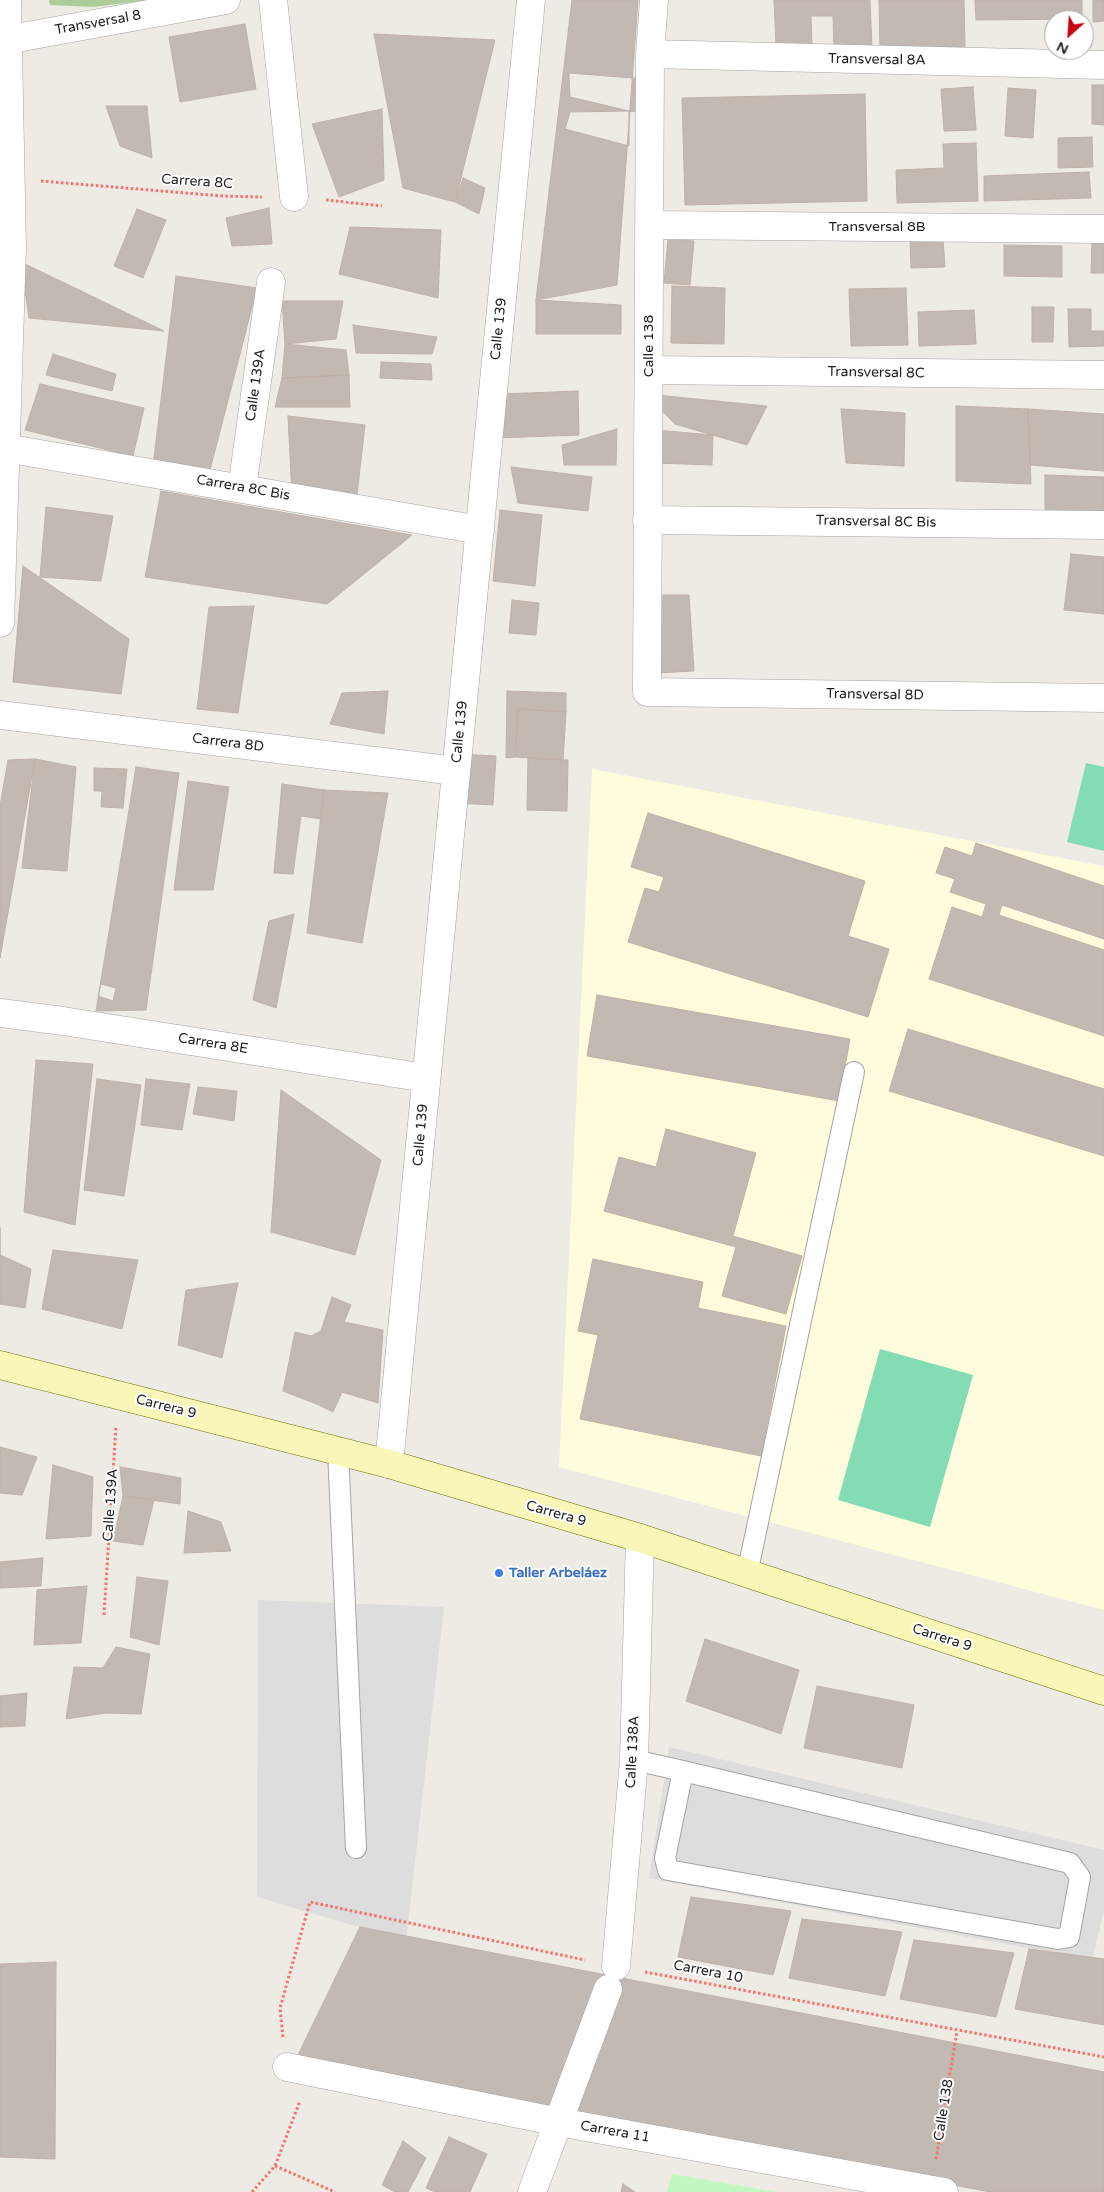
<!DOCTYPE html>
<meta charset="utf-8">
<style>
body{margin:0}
#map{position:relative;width:1104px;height:2192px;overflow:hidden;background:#eeeae4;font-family:"Varela Round",sans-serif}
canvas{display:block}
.north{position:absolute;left:1044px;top:10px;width:50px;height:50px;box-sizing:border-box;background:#fff;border:1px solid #a5a5a5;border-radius:50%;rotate:206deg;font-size:14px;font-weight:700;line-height:20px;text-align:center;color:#1d1d1d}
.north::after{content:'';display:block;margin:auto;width:18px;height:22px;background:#c70410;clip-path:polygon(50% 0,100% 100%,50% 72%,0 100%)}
</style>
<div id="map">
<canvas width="1104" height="2192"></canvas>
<div class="north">N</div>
</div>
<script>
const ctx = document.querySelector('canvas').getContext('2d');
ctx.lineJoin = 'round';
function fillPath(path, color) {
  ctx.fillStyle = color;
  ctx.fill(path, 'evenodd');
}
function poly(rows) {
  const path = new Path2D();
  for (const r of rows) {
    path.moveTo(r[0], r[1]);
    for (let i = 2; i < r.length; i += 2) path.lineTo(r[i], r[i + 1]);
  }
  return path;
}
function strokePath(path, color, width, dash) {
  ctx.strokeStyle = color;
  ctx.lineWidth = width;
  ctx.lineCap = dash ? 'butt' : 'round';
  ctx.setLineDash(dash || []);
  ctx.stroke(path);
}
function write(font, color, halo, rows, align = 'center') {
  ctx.font = font + ' "Varela Round",sans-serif';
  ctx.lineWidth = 4;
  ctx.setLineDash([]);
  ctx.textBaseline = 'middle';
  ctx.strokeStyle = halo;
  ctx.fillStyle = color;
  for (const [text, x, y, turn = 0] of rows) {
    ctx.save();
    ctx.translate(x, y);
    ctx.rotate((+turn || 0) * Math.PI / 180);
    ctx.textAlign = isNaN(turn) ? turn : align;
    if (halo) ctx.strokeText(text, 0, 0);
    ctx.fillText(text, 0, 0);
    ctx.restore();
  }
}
fillPath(poly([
 [592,769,1104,866,1104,1610,559,1467]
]), '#fefcdd');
fillPath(poly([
 [49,0,149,0,94,7,50,5]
]), '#accd99');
fillPath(poly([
 [672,2174,776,2192,667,2192]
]), '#c1f8c2');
fillPath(poly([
 [1086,763,1104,767,1104,851,1067,842],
 [880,1349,973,1375,930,1527,838,1500]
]), '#83dcb4');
fillPath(poly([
 [258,1600,444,1607,406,1941,257,1897],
 [669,1747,1104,1850,1104,1911,1092,1960,649,1878]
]), '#ddd');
const building = poly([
 [572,0,638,0,617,285,536,300,572,0],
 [774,0,870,0,872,50,834,52,833,16,811,16,812,46,776,47,774,0],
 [879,0,964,0,965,49,880,50,879,0],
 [975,0,1082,0,1082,19,976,20,975,0],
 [1093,0,1104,0,1104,21,1093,22,1093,0],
 [245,24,256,89,180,102,169,37,245,24],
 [374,34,495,40,455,202,403,188,374,34],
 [569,73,646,79,644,113,629,111,570,97,569,73],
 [1092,85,1104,85,1104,125,1092,124,1092,85],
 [973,87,976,130,944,131,941,89,973,87],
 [1008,88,1036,90,1033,138,1005,136,1008,88],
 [865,94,867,201,685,205,682,98,865,94],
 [106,106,147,106,152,158,120,146,106,106],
 [382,109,384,180,339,197,312,124,382,109],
 [629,111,629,146,565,129,570,112,629,111],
 [1092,137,1093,167,1058,168,1058,138,1092,137],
 [976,143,978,201,897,203,896,170,944,168,943,144,976,143],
 [1089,172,1091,198,984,201,984,176,1089,172],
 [463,178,485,188,479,214,455,202,463,178],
 [269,208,272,244,232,246,226,218,269,208],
 [137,209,166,220,143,278,114,266,137,209],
 [350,227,441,230,438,298,339,274,350,227],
 [668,239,694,241,690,285,664,283,668,239],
 [943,239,945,267,911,268,910,241,943,239],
 [1092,242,1104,242,1104,273,1091,273,1092,242],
 [1004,245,1062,246,1062,277,1004,276,1004,245],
 [21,262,164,331,29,318,21,262],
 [176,276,257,288,210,470,153,466,176,276],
 [672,286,725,288,724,344,671,343,672,286],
 [906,288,908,345,851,346,849,289,906,288],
 [536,300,621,305,621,334,536,334,536,300],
 [282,301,343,301,336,339,285,344,282,301],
 [1032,307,1054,307,1053,342,1032,342,1032,307],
 [1068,309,1091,309,1091,331,1104,331,1104,346,1069,347,1068,309],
 [974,310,976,344,919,346,918,312,974,310],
 [353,325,437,337,432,354,356,353,353,325],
 [285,344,346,350,349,375,282,378,285,344],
 [53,354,116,374,112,391,46,375,53,354],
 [381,362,431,364,432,380,380,378,381,362],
 [349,375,350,407,275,407,282,378,349,375],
 [40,384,144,408,133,456,25,430,40,384],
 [578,391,579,435,496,438,502,394,578,391],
 [646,394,767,406,747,445,675,424,646,394],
 [956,406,1028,409,1031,484,956,481,956,406],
 [841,409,905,413,904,466,846,463,841,409],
 [1028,409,1104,414,1104,471,1030,465,1028,409],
 [288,416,365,425,356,503,292,495,288,416],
 [617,429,616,465,564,465,562,445,617,429],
 [655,430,713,435,712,465,655,463,655,430],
 [511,467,592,477,588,511,518,503,511,467],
 [1045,475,1104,477,1104,516,1045,516,1045,475],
 [161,491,412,535,327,604,145,577,161,491],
 [46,507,113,516,101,581,40,577,46,507],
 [500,510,542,515,535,586,493,581,500,510],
 [1071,554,1104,557,1104,614,1064,610,1071,554],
 [23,566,129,639,121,694,13,682,23,566],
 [654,595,689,595,694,671,656,673,654,595],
 [512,600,539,603,536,635,509,633,512,600],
 [254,606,238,713,197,709,209,607,254,606],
 [388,691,384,734,330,724,342,693,388,691],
 [507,691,566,693,566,712,518,709,515,757,506,758,507,691],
 [518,709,566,712,563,760,515,757,518,709],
 [459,754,496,756,493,805,456,803,459,754],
 [528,758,568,760,567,811,527,810,528,758],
 [35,759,76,767,67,871,22,868,35,759],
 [35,759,0,958,0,806,8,760,35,759],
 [136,767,179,773,146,1010,96,1011,136,767],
 [94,768,127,769,123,808,101,807,102,791,94,791,94,768],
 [188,781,229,787,213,890,174,890,188,781],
 [282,784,324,790,321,819,301,816,293,874,274,873,282,784],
 [324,790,388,793,362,943,307,933,324,790],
 [648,813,865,881,848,936,889,949,868,1017,628,942,645,888,659,892,664,877,631,867,648,813],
 [976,843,1104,886,1104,939,1002,905,999,915,1104,950,1104,1036,929,979,952,907,982,917,986,904,950,892,955,879,936,873,945,847,972,856,976,843],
 [294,914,276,1008,253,1000,269,921,294,914],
 [101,984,116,988,113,1001,98,996,101,984],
 [597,995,850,1039,839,1101,587,1056,597,995],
 [908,1029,1104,1089,1104,1156,889,1091,908,1029],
 [36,1060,93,1064,75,1225,24,1212,36,1060],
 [97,1079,141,1085,124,1196,84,1190,97,1079],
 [146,1079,190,1084,182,1130,141,1125,146,1079],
 [198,1087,237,1091,234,1121,193,1114,198,1087],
 [281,1090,381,1160,355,1255,271,1232,281,1090],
 [666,1129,756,1153,733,1236,802,1256,786,1314,722,1296,736,1247,604,1211,619,1157,656,1167,666,1129],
 [0,1228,0,1255,31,1269,25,1308,0,1304,0,1228],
 [53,1250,138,1260,122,1329,42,1309,53,1250],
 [593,1259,703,1282,698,1308,786,1326,761,1456,580,1419,598,1335,578,1331,593,1259],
 [238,1283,222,1358,178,1345,186,1290,238,1283],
 [332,1297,351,1305,344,1322,383,1330,378,1403,342,1392,333,1412,319,1405,283,1391,295,1332,311,1336,321,1331,332,1297],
 [0,1447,37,1457,22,1495,0,1493,0,1447],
 [53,1465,93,1477,91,1536,46,1539,53,1465],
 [120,1467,181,1478,180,1504,123,1496,120,1467],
 [123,1496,154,1500,143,1545,113,1541,123,1496],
 [188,1511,221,1522,231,1551,184,1553,188,1511],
 [43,1558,41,1586,0,1588,0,1562,43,1558],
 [137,1577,168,1581,159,1645,130,1637,137,1577],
 [87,1586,81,1643,34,1645,37,1590,87,1586],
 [705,1639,799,1670,781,1734,686,1701,705,1639],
 [116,1647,150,1654,141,1714,106,1713,66,1719,74,1667,103,1668,116,1647],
 [817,1686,914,1705,902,1768,804,1748,817,1686],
 [27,1693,25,1726,0,1727,0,1696,27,1693],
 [691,1897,791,1911,773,1975,678,1957,691,1897],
 [802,1919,902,1932,885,1996,789,1978,802,1919],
 [360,1927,1104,2072,1104,2192,990,2192,296,2059,360,1927],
 [914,1940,1014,1953,996,2017,900,1999,914,1940],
 [1029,1949,1104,1959,1104,2025,1015,2009,1029,1949],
 [56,1962,55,2159,0,2157,0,1964,56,1962],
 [449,2137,487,2154,470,2192,435,2192,426,2188,449,2137],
 [403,2141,426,2158,408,2192,395,2192,382,2185,403,2141],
 [623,2184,635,2192,621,2192,623,2184]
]);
fillPath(building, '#c3b9b3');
strokePath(building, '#c0b0a6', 1);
const lane = poly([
 [338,1451,356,1848],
 [747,1574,854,1072],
 [634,1760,683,1771,1070,1863,1080,1877,1069,1937,1058,1939,668,1870,665,1858,683,1771]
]);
const street = poly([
 [273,0,294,197],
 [654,0,650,54,647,692,1104,698],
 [0,41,226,0],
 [650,54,1104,65],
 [649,225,1104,229],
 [649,370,1104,375],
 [5,448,480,530],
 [242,488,271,282],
 [647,520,1104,525],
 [0,623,12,247,7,0],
 [0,715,456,771],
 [0,1013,63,1021,426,1078],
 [389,1464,531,0],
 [616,1966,634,1760,640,1538],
 [287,2067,559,2122,944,2192],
 [532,2192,608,1989]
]);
const secondary = poly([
 [0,1365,389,1464,640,1538,1104,1691]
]);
strokePath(lane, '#a4a4a4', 22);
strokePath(street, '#a4a4a4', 29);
strokePath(secondary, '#6d7207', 29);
strokePath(poly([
 [41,181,222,196,262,197],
 [326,200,382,206],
 [104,1615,116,1426],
 [645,1972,1104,2057],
 [283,2037,280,2008,310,1902,585,1960],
 [936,2159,957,2031],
 [275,2166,335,2192],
 [252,2192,275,2166,300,2101]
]), '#f7726c', 3, [2.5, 2.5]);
strokePath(lane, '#fff', 20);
strokePath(street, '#fff', 28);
strokePath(secondary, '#f8f7b8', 28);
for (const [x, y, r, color] of [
 [499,1573,5,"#3f7fe0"]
]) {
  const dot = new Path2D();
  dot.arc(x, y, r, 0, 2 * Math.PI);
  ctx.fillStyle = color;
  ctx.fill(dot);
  strokePath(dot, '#fff', 2);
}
write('14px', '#1d1d1d', '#fff', [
 ["Transversal 8",98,23,-10],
 ["Transversal 8A",877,60,1],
 ["Carrera 8C",197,182,4],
 ["Transversal 8B",877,227],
 ["Calle 139",499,329,-84],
 ["Calle 138",649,346,-90],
 ["Transversal 8C",876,373,1],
 ["Calle 139A",256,385,-82],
 ["Carrera 8C Bis",243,488,10],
 ["Transversal 8C Bis",876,522,1],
 ["Transversal 8D",875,695,1],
 ["Calle 139",460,732,-84],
 ["Carrera 8D",228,743,7],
 ["Carrera 8E",213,1044,9],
 ["Calle 139",421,1135,-85],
 ["Carrera 9",166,1407,14],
 ["Calle 139A",111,1505,-86],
 ["Carrera 9",556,1514,16],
 ["Carrera 9",942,1638,18],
 ["Calle 138A",633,1752,-87],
 ["Carrera 10",708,1972,11],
 ["Calle 138",944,2110,-81],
 ["Carrera 11",615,2132,10]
]);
write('bold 14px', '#366cbe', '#fff', [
 ["Taller Arbeláez",509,1573]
], 'left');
</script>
